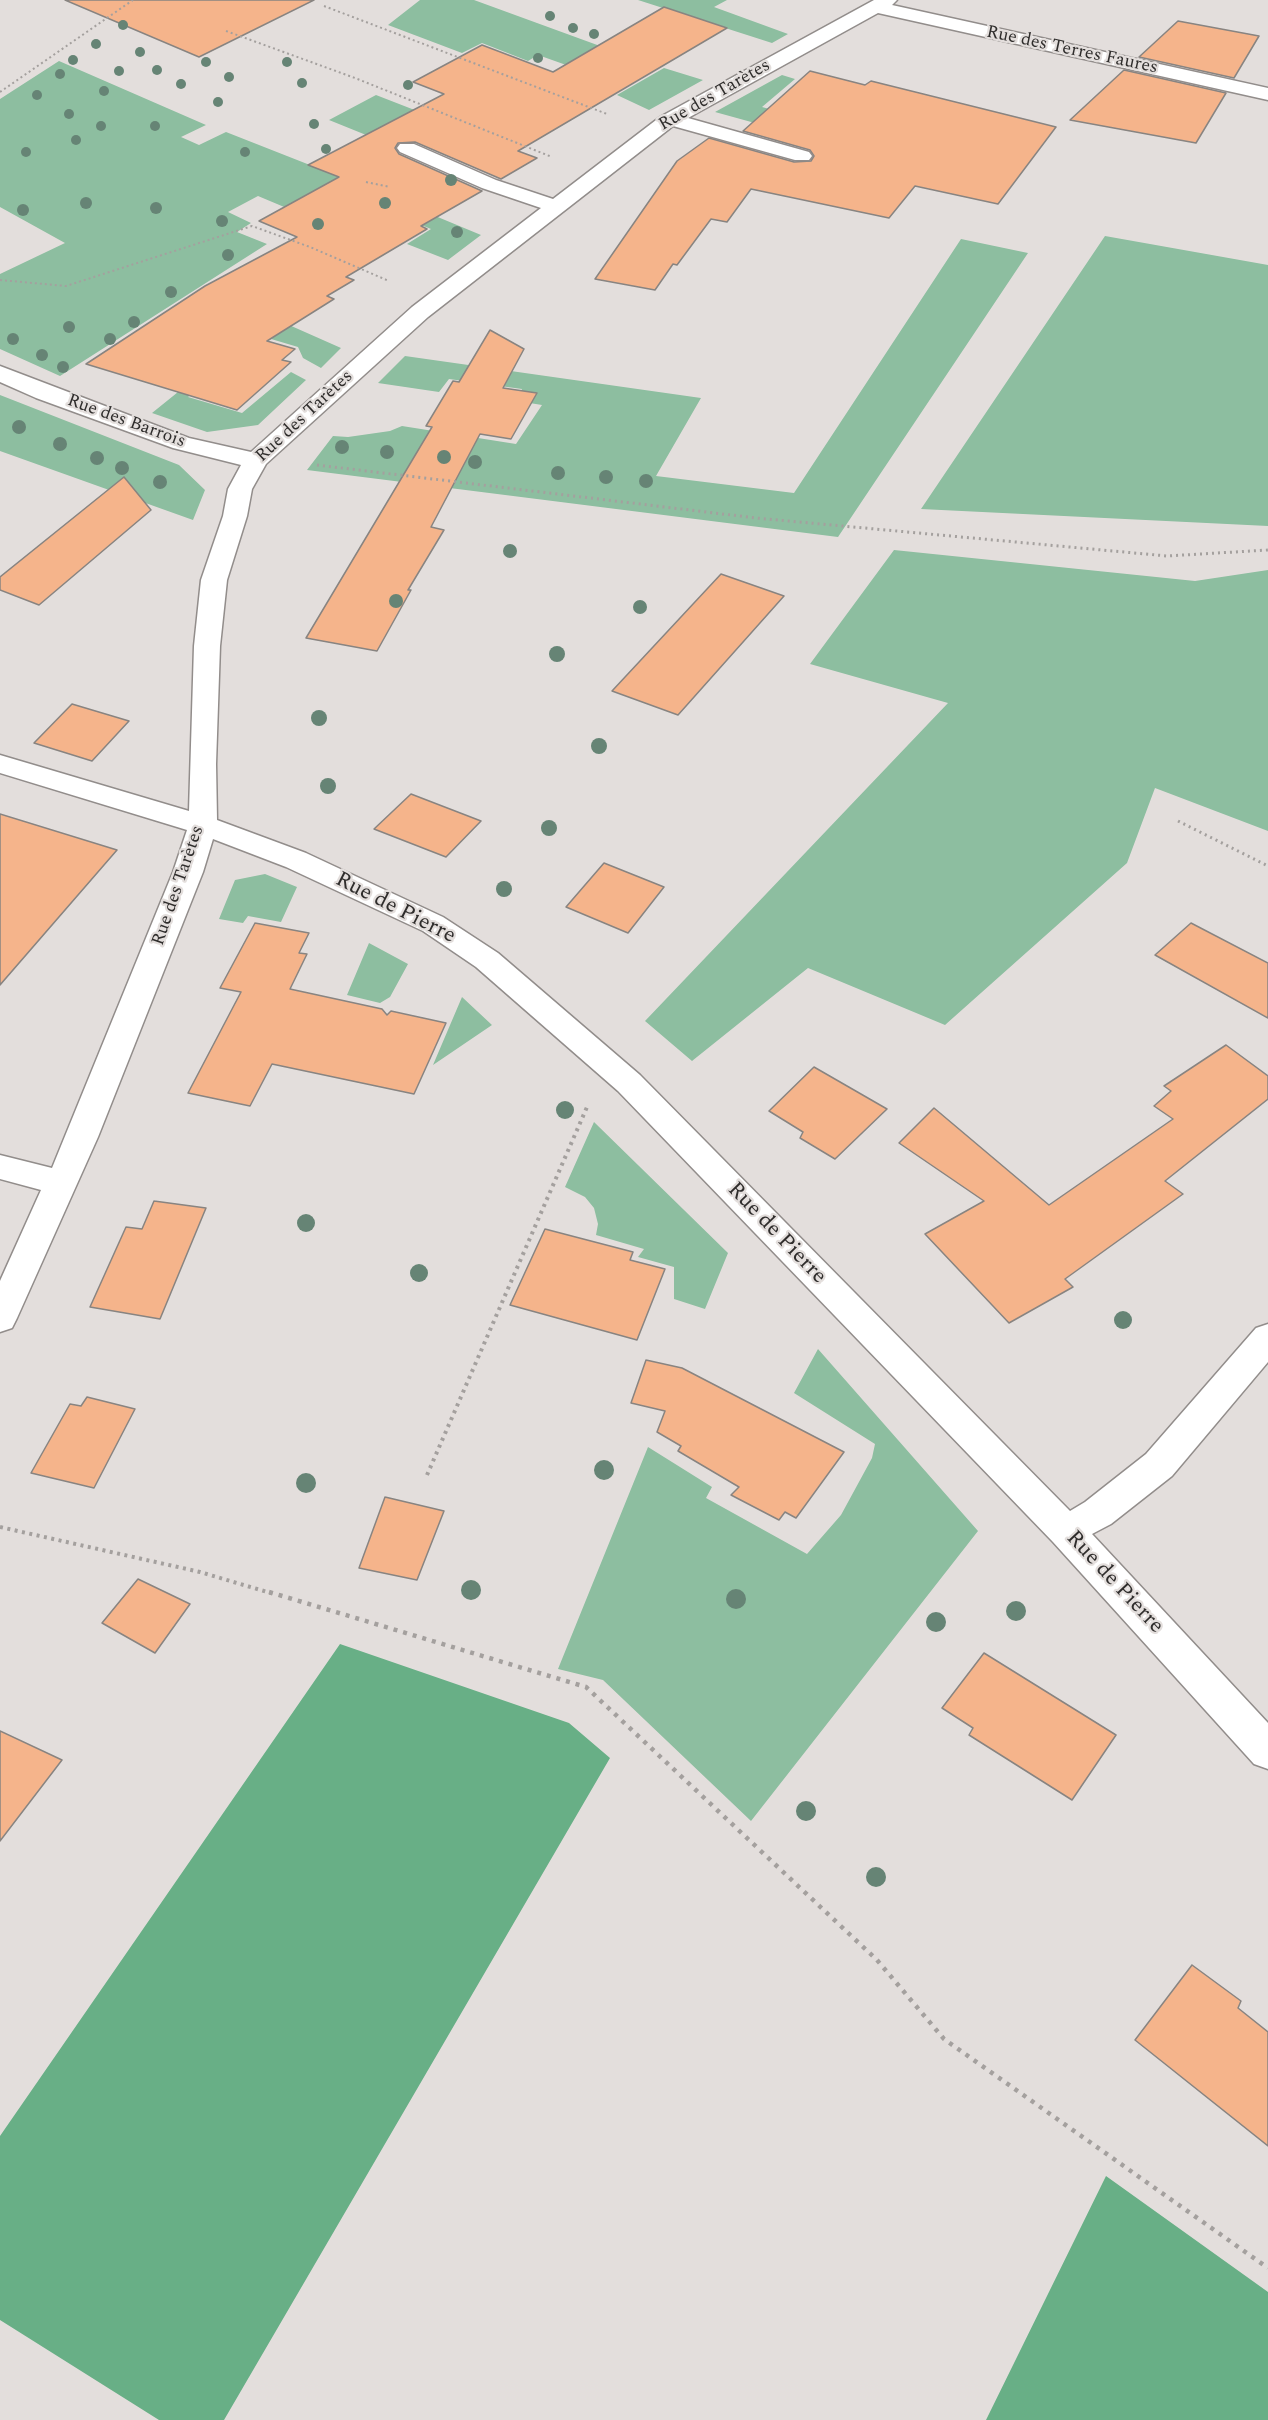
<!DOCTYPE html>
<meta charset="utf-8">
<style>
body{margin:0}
canvas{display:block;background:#e3dedc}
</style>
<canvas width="1268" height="2420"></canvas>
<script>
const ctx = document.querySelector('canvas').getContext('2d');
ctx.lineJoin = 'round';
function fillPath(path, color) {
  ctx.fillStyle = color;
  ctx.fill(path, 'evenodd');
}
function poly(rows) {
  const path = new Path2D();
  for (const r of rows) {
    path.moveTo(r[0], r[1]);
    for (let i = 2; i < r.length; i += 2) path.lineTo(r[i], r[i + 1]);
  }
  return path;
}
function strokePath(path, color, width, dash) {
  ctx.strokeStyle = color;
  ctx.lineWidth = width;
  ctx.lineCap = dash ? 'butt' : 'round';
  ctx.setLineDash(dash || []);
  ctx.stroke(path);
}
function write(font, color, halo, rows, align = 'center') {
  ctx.font = font + ' Spectral,serif';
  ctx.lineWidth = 4.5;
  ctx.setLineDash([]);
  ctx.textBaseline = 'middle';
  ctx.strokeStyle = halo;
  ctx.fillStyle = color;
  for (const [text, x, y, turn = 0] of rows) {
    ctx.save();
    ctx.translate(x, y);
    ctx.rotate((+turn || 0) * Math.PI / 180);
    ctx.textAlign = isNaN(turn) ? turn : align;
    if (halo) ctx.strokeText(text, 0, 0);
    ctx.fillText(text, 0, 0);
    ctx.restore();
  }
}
fillPath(poly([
 [420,0,474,0,600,46,569,66,538,55,528,61,482,43,462,53,388,25],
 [638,0,727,0,714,7,788,34,772,43],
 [59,61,206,125,181,137,199,145,226,132,348,180,308,217,258,196,228,212,251,223,237,232,267,244,60,376,0,349,0,274,65,243,0,207,0,99],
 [664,68,703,80,649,110,617,95],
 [782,75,795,79,762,107,810,120,831,144,715,112],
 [376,95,448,123,381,141,329,120],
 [392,198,481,235,448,260,407,244,431,229,377,207],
 [1105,236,1268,265,1268,526,921,509],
 [961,239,1028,253,838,537,307,470,333,436,348,437,390,431,402,426,516,444,542,405,517,401,522,389,449,379,439,392,378,383,405,356,701,398,656,476,794,493],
 [271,317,341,348,321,368,303,358,298,347,261,336,188,397,242,413,291,372,306,380,258,425,207,432,152,413],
 [0,395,179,465,205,490,193,520,0,451],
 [894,550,1195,581,1268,570,1268,831,1155,788,1127,863,945,1025,808,968,692,1061,645,1021,948,703,810,664],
 [265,874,297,887,281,922,248,916,243,923,219,919,235,880],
 [369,943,408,964,390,997,380,1003,347,995],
 [462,997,492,1025,433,1065],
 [594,1122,728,1253,705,1309,674,1299,674,1267,638,1257,644,1249,596,1235,598,1224,594,1208,585,1197,565,1187],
 [818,1349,978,1531,751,1821,603,1680,558,1669,648,1447,712,1487,706,1498,807,1554,841,1515,872,1458,875,1444,794,1393]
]), '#8dbea0');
fillPath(poly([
 [340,1644,569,1723,610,1758,224,2420,159,2420,0,2320,0,2136],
 [1106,2176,1268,2292,1268,2420,986,2420]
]), '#68af86');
const building = poly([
 [65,0,314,0,199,57,65,0],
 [664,7,727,28,518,151,537,158,501,179,415,142,398,143,395,148,399,154,482,191,421,226,427,229,346,277,354,280,327,296,334,299,267,341,295,349,282,360,291,362,237,410,86,364,205,286,297,237,259,221,339,177,308,165,444,94,413,82,482,45,553,72,664,7],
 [1178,21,1259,36,1234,78,1139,57,1178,21],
 [1124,70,1226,93,1196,143,1070,120,1124,70],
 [810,71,865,85,871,81,1056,127,998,204,915,186,889,218,751,189,727,222,711,219,677,265,673,264,655,290,595,279,677,161,709,138,794,162,811,161,814,156,810,150,743,131,810,71],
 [490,330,524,349,503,388,537,393,511,439,480,434,431,527,444,530,408,590,411,590,377,651,306,638,432,427,426,426,453,381,459,382,490,330],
 [124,477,151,510,39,605,0,590,0,577,124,477],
 [721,574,784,596,678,715,612,691,721,574],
 [72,704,129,721,92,761,34,743,72,704],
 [411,794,481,821,446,857,374,829,411,794],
 [0,814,117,850,0,985,0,814],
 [604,863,664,887,628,933,566,907,604,863],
 [255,923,309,933,299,953,307,954,290,989,382,1009,387,1015,391,1011,446,1023,414,1094,272,1064,250,1106,188,1093,241,992,220,988,255,923],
 [1191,923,1268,963,1268,1018,1155,955,1191,923],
 [1226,1045,1268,1076,1268,1099,1165,1181,1183,1194,1065,1279,1073,1287,1009,1323,925,1234,984,1201,899,1143,934,1108,1049,1205,1173,1119,1154,1106,1171,1091,1164,1086,1226,1045],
 [814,1067,887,1109,835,1159,800,1138,803,1132,769,1111,814,1067],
 [154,1201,206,1208,160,1319,90,1307,126,1227,142,1229,154,1201],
 [545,1229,633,1252,630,1260,665,1269,637,1340,510,1305,545,1229],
 [646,1360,682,1368,844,1452,796,1518,785,1512,779,1520,731,1495,739,1487,678,1451,681,1446,657,1432,665,1411,631,1403,646,1360],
 [87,1397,135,1409,94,1488,31,1473,70,1404,81,1406,87,1397],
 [385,1497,444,1511,417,1580,359,1568,385,1497],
 [138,1579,190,1604,155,1653,102,1623,138,1579],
 [984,1653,1116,1735,1072,1800,969,1735,973,1728,942,1708,984,1653],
 [0,1731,62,1760,0,1841,0,1731],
 [1192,1965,1241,2001,1238,2008,1268,2032,1268,2146,1135,2040,1192,1965]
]);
fillPath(building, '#f5b48b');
strokePath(building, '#888481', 1.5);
const minor = poly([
 [874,0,897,0,892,5,1268,88,1268,100,878,13,688,118,809,152,812,156,809,160,795,160,673,126,428,317,266,464,252,489,247,516,227,580,220,646,216,764,217,820,306,853,443,917,498,953,640,1075,1070,1511,1085,1502,1146,1454,1256,1328,1268,1324,1268,1362,1172,1476,1111,1524,1092,1534,1268,1723,1268,1769,1254,1764,1053,1542,618,1091,476,967,423,931,286,867,213,839,203,872,98,1137,17,1318,12,1328,0,1332,0,1281,41,1190,0,1179,0,1155,52,1168,173,872,187,830,0,773,0,755,189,811,194,646,201,580,223,516,228,489,241,465,173,448,36,398,0,382,0,366,189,438,251,452,412,307,541,208,482,188,400,152,397,148,400,144,414,144,496,180,553,199,660,117,874,0]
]);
strokePath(minor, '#928d8b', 3);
strokePath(poly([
 [324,6,607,114],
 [226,31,355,78,552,157],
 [0,92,133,0],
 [366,182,390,187],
 [0,280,66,286,252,226,310,247,389,281]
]), '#a4a09e', 2, [2, 3]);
strokePath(poly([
 [317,465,756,518,1167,556,1268,550],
 [1178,821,1268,866]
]), '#a4a09e', 3, [2, 4]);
strokePath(poly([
 [427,1475,587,1107],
 [0,1527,200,1572,274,1594]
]), '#a4a09e', 4, [3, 4.5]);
strokePath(poly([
 [269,1592,586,1687,877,1960,944,2039,1268,2268]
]), '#a4a09e', 4.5, [4, 6]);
fillPath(minor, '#fff');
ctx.fillStyle = '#668475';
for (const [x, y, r] of [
 [550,16,5],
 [123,25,5],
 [573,28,5],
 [594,34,5],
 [96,44,5],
 [140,52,5],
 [538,58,5],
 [73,60,5],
 [206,62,5],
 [287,62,5],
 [157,70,5],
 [119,71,5],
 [60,74,5],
 [229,77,5],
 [302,83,5],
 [181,84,5],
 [408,85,5],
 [104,91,5],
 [37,95,5],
 [218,102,5],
 [69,114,5],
 [314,124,5],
 [101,126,5],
 [155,126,5],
 [76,140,5],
 [326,149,5],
 [26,152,5],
 [245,152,5],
 [451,180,6],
 [86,203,6],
 [385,203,6],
 [156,208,6],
 [23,210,6],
 [222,221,6],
 [318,224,6],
 [457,232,6],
 [228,255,6],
 [171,292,6],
 [134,322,6],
 [69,327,6],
 [13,339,6],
 [110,339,6],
 [42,355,6],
 [63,367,6],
 [19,427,7],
 [60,444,7],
 [342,447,7],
 [387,452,7],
 [444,457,7],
 [97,458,7],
 [475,462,7],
 [122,468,7],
 [558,473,7],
 [606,477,7],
 [646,481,7],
 [160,482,7],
 [510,551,7],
 [396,601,7],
 [640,607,7],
 [557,654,8],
 [319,718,8],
 [599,746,8],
 [328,786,8],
 [549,828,8],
 [504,889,8],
 [565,1110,9],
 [306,1223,9],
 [419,1273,9],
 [1123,1320,9],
 [604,1470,10],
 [306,1483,10],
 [471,1590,10],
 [736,1599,10],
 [1016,1611,10],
 [936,1622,10],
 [806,1811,10],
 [876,1877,10]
]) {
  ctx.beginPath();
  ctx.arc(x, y, r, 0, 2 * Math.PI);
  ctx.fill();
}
write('18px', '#2f2d2c', '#e3dedc', [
 ["Rue des Terres Faures",1072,51,12],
 ["Rue des Tarètes",715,96,-30],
 ["Rue des Tarètes",305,417,-43],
 ["Rue des Barrois",126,422,20],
 ["Rue des Tarètes",179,886,-71]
]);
write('22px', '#2f2d2c', '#e3dedc', [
 ["Rue de Pierre",395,909,27],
 ["Rue de Pierre",776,1234,46],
 ["Rue de Pierre",1114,1583,47]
]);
</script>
